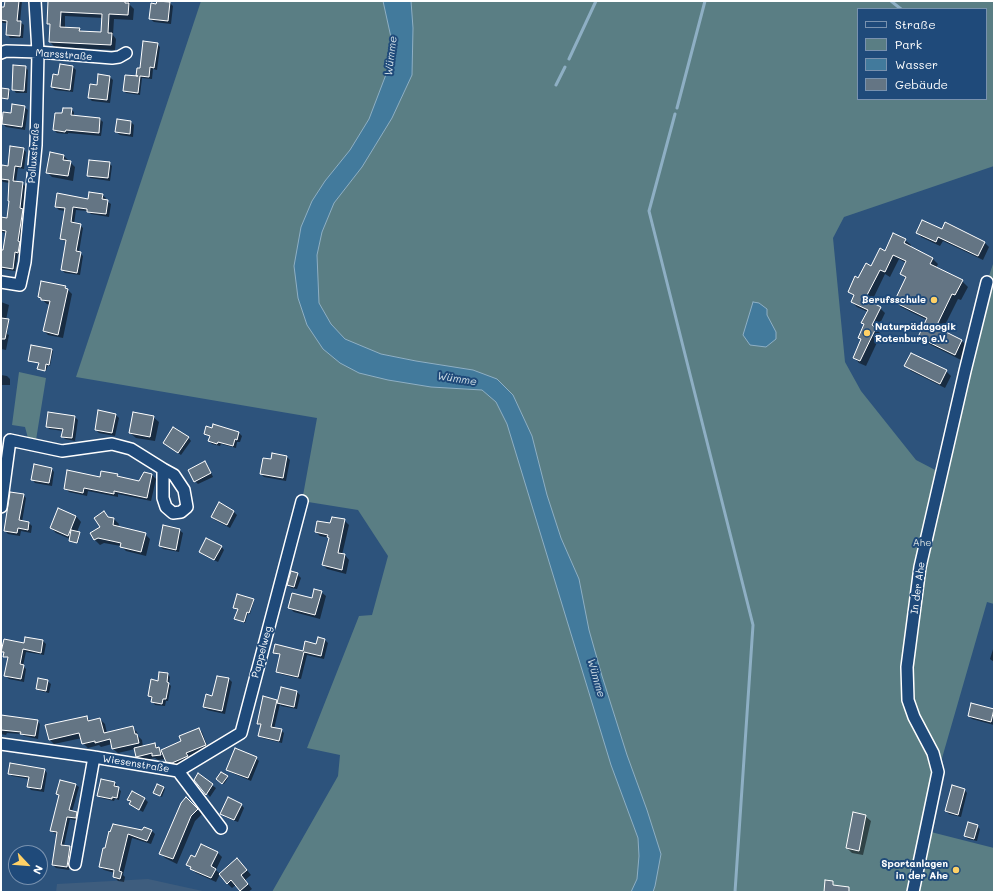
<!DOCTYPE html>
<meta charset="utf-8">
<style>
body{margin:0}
#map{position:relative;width:995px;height:893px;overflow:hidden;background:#2d537c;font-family:Mali,sans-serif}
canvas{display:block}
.frame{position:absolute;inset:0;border:2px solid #fff;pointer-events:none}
.legend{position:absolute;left:857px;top:8px;width:130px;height:92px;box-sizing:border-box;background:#1f4a7a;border:1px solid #7992af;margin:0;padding:5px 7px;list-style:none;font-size:12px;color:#fff}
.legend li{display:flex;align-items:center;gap:8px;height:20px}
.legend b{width:20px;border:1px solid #7992af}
.north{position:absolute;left:8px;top:845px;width:40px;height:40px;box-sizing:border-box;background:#1f4a7a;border:1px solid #7992af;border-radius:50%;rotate:116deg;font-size:11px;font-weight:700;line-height:16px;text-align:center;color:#fff}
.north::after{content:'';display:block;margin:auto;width:14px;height:18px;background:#ffd166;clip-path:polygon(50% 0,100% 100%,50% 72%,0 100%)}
</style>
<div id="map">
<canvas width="995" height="893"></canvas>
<div class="frame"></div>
<ul class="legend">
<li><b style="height:5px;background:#1f4a7a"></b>Straße</li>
<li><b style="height:11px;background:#5a7e84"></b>Park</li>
<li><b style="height:11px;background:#427a9c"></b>Wasser</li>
<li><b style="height:11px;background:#647584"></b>Gebäude</li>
</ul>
<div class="north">N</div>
</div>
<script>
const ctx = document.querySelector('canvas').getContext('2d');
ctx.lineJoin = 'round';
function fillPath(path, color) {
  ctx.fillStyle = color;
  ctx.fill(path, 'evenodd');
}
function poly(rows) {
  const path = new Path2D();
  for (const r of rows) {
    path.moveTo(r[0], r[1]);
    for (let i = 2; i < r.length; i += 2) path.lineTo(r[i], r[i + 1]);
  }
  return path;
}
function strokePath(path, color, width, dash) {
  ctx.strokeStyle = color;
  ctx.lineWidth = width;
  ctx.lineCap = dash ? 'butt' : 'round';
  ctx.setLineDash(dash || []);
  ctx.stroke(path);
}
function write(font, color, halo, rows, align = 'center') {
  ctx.font = font + ' Mali,sans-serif';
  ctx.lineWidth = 4;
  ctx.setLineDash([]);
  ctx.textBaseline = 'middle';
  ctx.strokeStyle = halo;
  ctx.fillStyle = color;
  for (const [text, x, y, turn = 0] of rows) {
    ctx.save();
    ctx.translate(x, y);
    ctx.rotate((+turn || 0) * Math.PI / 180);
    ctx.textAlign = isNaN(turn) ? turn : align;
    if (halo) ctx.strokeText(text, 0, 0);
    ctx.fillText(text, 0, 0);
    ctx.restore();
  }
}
fillPath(poly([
 [148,879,207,892,56,892,57,884]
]), '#3e5d7e');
fillPath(poly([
 [201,1,994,1,994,166,844,217,833,238,845,362,861,391,916,460,941,473,987,282,994,261,994,604,987,602,938,772,927,831,994,848,994,892,272,892,338,776,340,755,307,748,359,616,372,615,388,556,358,510,302,501,317,418,76,377],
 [858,9,986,9,986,99,858,99],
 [19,372,46,378,36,440,28,438,25,427,12,425]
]), '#5a7e84');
const water = poly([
 [383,1,411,1,413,28,412,75,392,118,362,167,334,203,322,232,317,255,319,303,331,324,345,339,381,354,416,361,473,370,497,379,513,395,532,436,547,495,561,538,579,579,589,630,602,676,627,755,647,810,661,854,655,886,653,892,631,892,637,879,639,856,638,838,611,765,507,424,496,402,482,390,431,387,388,380,359,373,340,363,323,349,307,325,298,298,294,266,301,227,312,201,325,181,350,150,369,119,390,64,392,42,383,1],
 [753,302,759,303,767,309,767,315,776,332,776,339,766,347,750,345,743,335,753,302]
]);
fillPath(water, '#427a9c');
strokePath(water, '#8eafc4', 1);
fillPath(poly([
 [6,1,22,1,20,22,24,25,23,38,10,38,7,34,8,23,3,23,1,21,1,8,5,8],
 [50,1,130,1,130,5,134,9,133,20,114,19,113,35,116,39,115,50,55,47,50,42,51,26,48,24],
 [65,16,103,18,102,33,83,32,79,29,65,28],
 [170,3,173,6,171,24,154,22,150,19],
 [157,44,160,47,157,70,153,69,152,79,142,78,140,95,126,93,124,91,139,77,140,69],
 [72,66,76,70,73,92,55,90,52,87,59,76],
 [25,67,28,70,27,93,16,93,13,89],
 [110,77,113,80,110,103,92,101,89,98,98,86],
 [9,90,10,91,9,99,2,99,1,98],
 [24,107,28,110,25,130,6,127,3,124,12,114],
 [71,109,74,112,74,116,100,119,103,122,101,136,68,133,68,134,57,133,54,130,63,114],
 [118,120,131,122,134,125,133,137,120,135,116,132],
 [23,149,26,152,24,169,18,168,16,182,22,183,25,186,23,211,25,213,20,244,22,246,21,255,18,254,15,271,1,269,1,251,4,251,7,233,1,232,1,218,7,219,10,202,10,183,3,182,1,180,1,175],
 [64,156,75,167,73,181,52,177,47,172],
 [109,163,112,166,110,181,90,178,88,175],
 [102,195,106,198,105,200,111,204,109,217,91,214,88,211,76,210,74,224,80,225,83,228,79,252,83,256,80,275,65,273,62,270,66,242,61,239,66,211,59,210,56,207,89,200],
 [946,224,985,243,989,247,983,260,943,241,940,246,921,237,917,232,943,230],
 [905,240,911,245,910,247,933,259,938,264,936,268,962,281,968,287,961,300,958,299,942,331,962,341,967,346,961,360,925,342,919,337,927,320,901,307,895,302,906,279,901,274,906,263,899,259,890,277,885,274,871,303,880,308,885,313,877,330,881,334,866,366,859,363,854,357,862,340,859,337,865,325,863,323,868,312,857,307,852,302,854,297,849,291,859,279,885,252],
 [65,287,72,294,63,338,48,335,44,331,50,305,47,304,39,297],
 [1,302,9,305,6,320,9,321,7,334,9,335,6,350,1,349],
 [52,350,53,351,50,366,48,365,46,371,38,369,39,363,29,360],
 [906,366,946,371,951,376,945,388,911,371],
 [1,375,7,376,10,379,10,385,2,385,1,397],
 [116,415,119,418,115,436,99,433,96,430],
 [75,417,78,420,75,441,65,439,62,436,63,431,49,429,47,426],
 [153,417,159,422,155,441,136,438,130,433],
 [239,433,242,436,240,442,237,442,236,448,221,444,220,446,212,444,209,441,210,437,205,434],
 [188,437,191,441,181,455,164,443],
 [273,454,287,457,290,460,286,481,264,477,261,474,272,460],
 [205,463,208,466,213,477,198,484,195,481],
 [51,468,54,472,52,486,35,483,32,479],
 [117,475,120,478,139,482,152,475,156,479,151,501,118,494,118,497,88,491,87,496,69,492,65,488],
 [23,495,26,498,22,522,29,523,32,526,31,533,21,531,20,536,8,534,5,531],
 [219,504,234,512,237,515,230,528,215,520,212,517],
 [59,510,76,516,81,522,77,532,80,534,78,543,71,542,70,539,56,533,51,528],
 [109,518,114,519,119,524,118,527,145,534,150,539,146,556,126,551,121,546,104,543,100,545,95,540,92,533,101,528],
 [344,520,349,525,342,555,345,555,349,560,346,574,327,569,323,565,330,538,320,536,316,532,331,524],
 [179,530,183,533,179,552,163,549,160,546],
 [221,546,224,550,218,562,204,555,201,552],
 [297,574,301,578,297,589,291,588,288,585],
 [321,592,326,596,320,619,294,612,289,608,312,599],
 [253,600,254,601,250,614,248,613,245,623,237,620,236,619,238,610,234,608],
 [319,638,325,640,328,643,324,659,307,655,301,679,280,674,277,671,280,656,275,652,303,652,306,642,317,645],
 [43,641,46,644,44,655,26,652,23,666,26,669,24,682,9,679,6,676,8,659,3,651,25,644],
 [994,646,994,662,990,659],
 [168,674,170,677,169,684,171,686,168,701,166,701,165,706,155,705,149,696,159,682],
 [229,679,232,682,225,714,207,710,204,707],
 [47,681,51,684,49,693,40,691,37,688],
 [281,688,297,692,300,695,297,709,281,706,280,704,274,729,281,730,284,733,282,743,262,738,259,735,261,727,258,723,264,697,278,703],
 [972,704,994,710,994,725,972,719,969,716],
 [1,716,37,721,40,724,38,739,24,736,22,734,7,733,6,735,1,734],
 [87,717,91,722,100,719,105,724,107,733,132,727,137,732,138,736,142,740,143,747,155,744,161,751,183,742,199,729,202,732,208,748,189,756,190,760,176,766,170,765,166,759,158,760,155,758,141,761,137,756,135,749,118,753,113,749,112,744,101,747,99,745,88,748,83,743,82,738,54,744,49,739],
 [256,758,259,761,251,781,230,772,227,770],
 [44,769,47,773,44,792,31,790,28,786,29,779,12,776,9,773],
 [198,775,216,788,210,797,195,780],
 [227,777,228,778,224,784,218,780],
 [115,783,117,786,117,788,121,791,119,800,115,799,114,801,101,798,98,796],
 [76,785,79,787,72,812,77,812,80,815,79,821,70,819,64,846,69,847,72,850,69,870,56,868,53,865,57,834,54,833,51,830,60,797,57,794],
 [164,788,165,789,162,797,155,793],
 [964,789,967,793,961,817,949,814,946,811],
 [132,792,145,799,148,802,143,812,133,807,130,804,131,803,128,800],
 [186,798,202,814,195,821,177,864,165,858,161,854],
 [241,804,244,808,238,822,225,817,222,813],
 [865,816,871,821,863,855,852,853,847,848],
 [977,826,980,829,977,841,968,839,965,836],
 [151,830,155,834,151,844,132,838,123,875,125,877,124,882,118,881,114,877,115,873,104,870,100,867,111,833],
 [217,852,222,857,216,870,220,874,216,882,196,873,188,865,195,859],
 [242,864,251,875,245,880,252,889,248,892,242,892,236,885,232,888,227,883]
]), '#0007');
strokePath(poly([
 [891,1,901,9],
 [569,59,596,1],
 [556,85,565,67],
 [677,108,705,1],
 [675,114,649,211,753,625,735,892]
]), '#8eafc4', 3);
const building = poly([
 [5,1,19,1,17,21,21,21,20,36,6,35,7,21,1,20,1,7,4,7,5,1],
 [48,1,125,1,125,3,129,3,128,15,109,14,108,33,112,33,111,45,49,42,50,24,47,24,48,1],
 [61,12,102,14,101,32,79,31,80,28,60,27,61,12],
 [157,1,170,2,168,21,149,19,151,3,156,4,157,1],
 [143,41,158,43,154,68,150,67,149,77,140,76,138,93,123,91,125,75,138,76,136,76,137,68,140,68,143,41],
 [60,64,73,66,70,90,51,87,53,74,58,75,60,64],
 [13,65,26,66,24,91,12,90,13,65],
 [98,74,110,76,107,100,88,98,90,84,97,85,98,74],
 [1,88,9,89,8,99,1,98,1,88],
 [12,104,25,106,22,127,2,124,3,112,11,113,12,104],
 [63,108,72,108,71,115,100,118,99,133,66,130,65,132,53,130,55,113,62,113,63,108],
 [117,119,131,121,130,134,115,132,117,119],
 [10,146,24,148,21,167,15,166,13,181,23,182,20,208,23,209,18,241,20,242,18,253,15,252,13,269,1,267,1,250,3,250,6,231,1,230,1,217,7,218,9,201,8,201,9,180,1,179,1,169,2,165,8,166,10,146],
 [50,152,64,155,63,160,71,161,68,176,46,173,50,152],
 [89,160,110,162,108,178,87,176,89,160],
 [89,192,103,194,102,199,108,200,106,214,87,212,87,209,73,207,71,222,81,224,76,251,81,252,77,273,61,270,66,240,60,239,65,208,55,207,57,193,88,199,89,192],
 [922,220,942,229,945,222,985,242,978,256,938,237,936,242,916,233,922,220],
 [893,233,906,239,904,243,933,258,930,264,963,280,955,295,952,294,936,327,962,340,955,355,918,337,927,318,894,302,906,277,900,274,906,261,893,255,885,272,880,270,865,299,881,307,872,325,876,328,860,361,853,358,861,339,858,338,864,324,861,323,868,310,851,302,854,295,848,292,855,276,858,278,866,263,871,266,880,248,885,251,893,233],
 [41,281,66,286,65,288,68,289,58,335,43,331,50,301,41,300,41,298,38,297,41,281],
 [1,318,9,319,5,339,1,339,1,318],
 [31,345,52,349,49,365,46,364,45,371,37,369,39,363,28,361,31,345],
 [911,353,947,370,940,384,904,366,911,353],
 [98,410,116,414,112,433,95,430,98,410],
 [48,412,75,416,72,438,61,437,63,429,46,427,48,412],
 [133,412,154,416,150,437,129,433,133,412],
 [213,424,239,432,237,440,235,439,233,446,218,442,217,444,208,441,210,436,204,434,206,426,212,428,213,424],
 [173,427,189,437,178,453,163,443,173,427],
 [272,453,287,456,283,478,260,474,263,458,271,459,272,453],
 [205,461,211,473,194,482,188,470,205,461],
 [34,464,52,468,49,483,31,480,34,464],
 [67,470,100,477,101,471,118,474,117,476,139,481,144,472,152,474,147,498,114,491,114,494,84,488,83,493,64,489,67,470],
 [10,492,24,494,19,520,29,522,28,530,18,528,17,533,4,531,10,492],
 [219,502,234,511,227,525,211,517,219,502],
 [58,508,76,516,68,536,50,528,58,508],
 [104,511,108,517,114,518,113,525,146,533,141,552,120,547,121,543,98,538,94,540,90,533,100,527,94,518,104,511],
 [332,517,345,519,338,553,345,554,342,570,322,565,329,538,327,537,328,535,315,532,317,521,330,523,332,517],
 [163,525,180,529,176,550,159,546,163,525],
 [71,530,80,532,77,543,69,541,71,530],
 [206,538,222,546,214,560,199,552,206,538],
 [291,571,298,573,294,587,287,585,291,571],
 [314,589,322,591,315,615,288,608,292,593,312,598,314,589],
 [237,594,254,599,249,613,247,612,244,622,234,619,238,609,233,608,237,594],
 [25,637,43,640,41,653,23,649,20,664,24,665,21,679,4,676,8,657,3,657,4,652,1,652,4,639,24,643,25,637],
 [318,637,325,639,321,656,304,652,298,677,276,672,280,654,273,653,275,644,303,651,305,641,316,644,318,637],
 [159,672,168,673,167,682,169,683,166,699,163,699,162,704,151,702,152,697,148,696,151,679,158,681,159,672],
 [217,676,229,678,222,711,203,707,206,694,212,696,217,676],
 [38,678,48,680,46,691,36,689,38,678],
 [281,687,297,691,294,707,277,703,281,687],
 [263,696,277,700,271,727,282,729,279,741,258,736,261,724,257,724,263,696],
 [971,703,994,709,991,722,968,716,971,703],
 [1,715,38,720,35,736,20,734,21,732,1,730,1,715],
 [87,716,88,721,100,718,104,733,133,726,135,734,137,734,139,743,112,749,110,739,95,743,95,741,82,744,79,733,49,740,45,725,87,716],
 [199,728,206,745,186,753,188,756,172,763,166,762,161,750,181,741,179,736,199,728],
 [155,743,156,748,159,747,161,755,152,756,152,753,136,757,134,748,155,743],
 [235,748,257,757,248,778,226,770,235,748],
 [10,763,45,769,41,789,27,787,29,777,8,774,10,763],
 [221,772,228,776,222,784,216,779,221,772],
 [198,773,213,784,206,795,194,780,198,773],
 [101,779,115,782,114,786,119,787,117,798,112,797,112,799,97,796,101,779],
 [60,780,76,784,69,810,77,812,76,818,67,817,61,845,70,846,67,867,52,865,57,832,50,831,59,795,56,794,60,780],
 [157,784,164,787,160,796,153,793,157,784],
 [952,785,965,789,958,815,945,811,952,785],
 [132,791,145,798,139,810,129,804,131,801,127,800,132,791],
 [186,797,198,809,191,816,173,859,159,854,181,803,186,797],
 [228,797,242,804,234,820,220,814,228,797],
 [853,812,866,815,859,851,846,848,853,812],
 [968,822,978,825,974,839,964,836,968,822],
 [113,824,142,830,144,827,152,830,147,841,128,834,119,871,122,872,120,879,113,877,114,870,99,867,103,848,105,848,109,831,110,832,113,824],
 [201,844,218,852,211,866,216,869,211,878,190,869,191,867,186,865,191,855,195,857,201,844],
 [237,858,247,870,241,875,248,884,240,891,231,880,227,884,219,874,237,858],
 [825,880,833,881,833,885,849,887,849,892,824,892,825,880]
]);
fillPath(building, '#647584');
strokePath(building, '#fff', 1);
const street = poly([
 [1,53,6,51,38,52,112,58,119,57,126,53],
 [1,282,20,285,25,262,36,145,38,52,35,1],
 [1,507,10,440,62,451,112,444,131,449,163,469,163,498,166,507,173,513,181,512,187,507,184,490,174,475,163,469],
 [1,744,94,757,178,771,221,828],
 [178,771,241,733,302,501],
 [75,864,94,757],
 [913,892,938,772,933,753,914,717,908,700,907,667,920,567,965,371,987,282]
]);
strokePath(street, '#fff', 14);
strokePath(street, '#1f4a7a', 11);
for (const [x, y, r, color] of [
 [934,300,4,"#ffd166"],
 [867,333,4,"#ffd166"],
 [956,870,4,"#ffd166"]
]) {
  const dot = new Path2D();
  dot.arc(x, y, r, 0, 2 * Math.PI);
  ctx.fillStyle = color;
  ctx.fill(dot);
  strokePath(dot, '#1f4a7a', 1.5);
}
write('10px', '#fff', '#1f4a7a', [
 ["Marsstraße",64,55,4],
 ["Polluxstraße",34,153,-86],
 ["In der Ahe",918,588,-82],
 ["Pappelweg",262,652,-75],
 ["Wiesenstraße",136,764,9]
]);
write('bold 10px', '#fff', '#1f4a7a', [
 ["Berufsschule",926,300],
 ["Naturpädagogik",875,327,"left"],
 ["Rotenburg e.V.",875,339,"left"],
 ["Sportanlagen",948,864],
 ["in der Ahe",948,876]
], 'right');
write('10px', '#d6dfe0', '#1f4a7a', [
 ["Ahe",922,543]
]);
write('italic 11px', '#d0dee6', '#1f4a7a', [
 ["Wümme",391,56,-83],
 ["Wümme",457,379,9],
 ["Wümme",596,678,74]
]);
</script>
